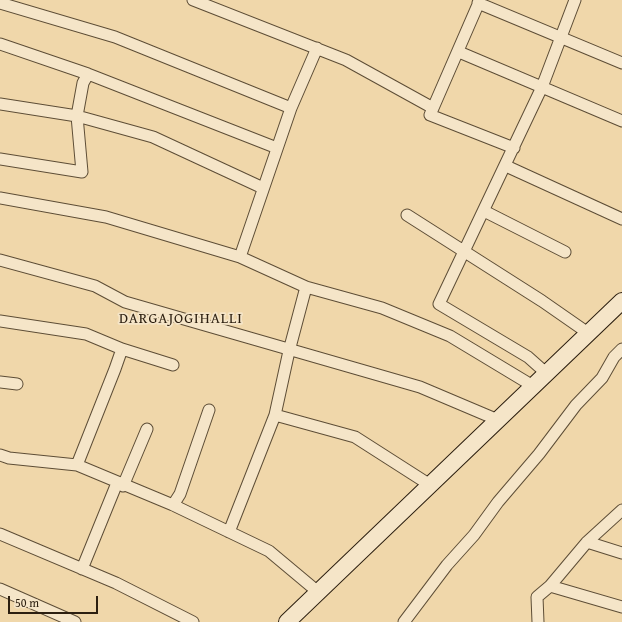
<!DOCTYPE html>
<style>
body{margin:0}
#map{position:relative;width:622px;height:622px;overflow:hidden;background:#f0d7aa;font-family:"Gentium Book Plus",serif}
canvas{display:block}
.scale{position:absolute;left:8px;top:596px;width:90px;height:18px;box-sizing:border-box;border:2px solid #2c1f10;border-top:0;padding-left:5px;font-size:12px;line-height:14px;white-space:nowrap;color:#2c1f10;-webkit-text-stroke:3px #f5e5c8;paint-order:stroke}
</style>
<div id="map">
<canvas width="622" height="622"></canvas>
<div class="scale">50 m</div>
</div>
<script>
const ctx = document.querySelector('canvas').getContext('2d');
ctx.lineJoin = 'round';
function poly(rows) {
  const path = new Path2D();
  for (const r of rows) {
    path.moveTo(r[0], r[1]);
    for (let i = 2; i < r.length; i += 2) path.lineTo(r[i], r[i + 1]);
  }
  return path;
}
function strokePath(path, color, width, dash) {
  ctx.strokeStyle = color;
  ctx.lineWidth = width;
  ctx.lineCap = dash ? 'butt' : 'round';
  ctx.setLineDash(dash || []);
  ctx.stroke(path);
}
function write(font, color, halo, rows, align = 'center') {
  ctx.font = font + ' "Gentium Book Plus",serif';
  ctx.lineWidth = 3.5;
  ctx.setLineDash([]);
  ctx.textBaseline = 'middle';
  ctx.strokeStyle = halo;
  ctx.fillStyle = color;
  for (const [text, x, y, turn = 0] of rows) {
    ctx.save();
    ctx.translate(x, y);
    ctx.rotate((+turn || 0) * Math.PI / 180);
    ctx.textAlign = isNaN(turn) ? turn : align;
    if (halo) ctx.strokeText(text, 0, 0);
    ctx.fillText(text, 0, 0);
    ctx.restore();
  }
}
const street = poly([
 [193,0,346,60,433,108],
 [480,0,430,115,514,148],
 [0,3,115,37,291,108],
 [478,3,622,63],
 [0,44,88,74,277,148],
 [459,52,622,121],
 [0,104,77,116,153,137,263,188],
 [0,159,82,172,77,116,83,83,88,74],
 [506,166,622,219],
 [0,198,106,217,240,257,306,287,382,308,450,336,533,386],
 [484,211,565,252],
 [407,215,542,301,588,333],
 [240,257,291,108,317,48],
 [0,260,95,286,125,302,420,387,498,420],
 [0,321,86,334,122,349,115,369,77,465],
 [122,349,173,365],
 [546,373,528,357,439,304,542,87,575,0],
 [0,382,17,384],
 [275,415,355,437,430,485],
 [0,455,9,458,77,465,173,505,269,551,318,592],
 [123,486,147,429],
 [173,505,180,494,209,410],
 [229,532,275,415,289,351,306,287],
 [0,534,116,583,193,622],
 [587,542,622,553],
 [82,569,117,483],
 [550,586,622,607],
 [0,589,75,622],
 [404,622,447,565,474,535,498,502,539,454,576,405,602,378,614,357,622,349],
 [538,622,537,597,550,586,587,542,622,510]
]);
const secondary = poly([
 [287,622,622,301]
]);
strokePath(street, '#5d4d36', 13);
strokePath(secondary, '#2c1f10', 18);
strokePath(street, '#f5e5c8', 11);
strokePath(secondary, '#f5e5c8', 16);
ctx.letterSpacing = '1px';
write('15px', '#2c1f10', '#f5e5c8', [
 ["DARGAJOGIHALLI",181,319]
]);
ctx.letterSpacing = '0px';
</script>
